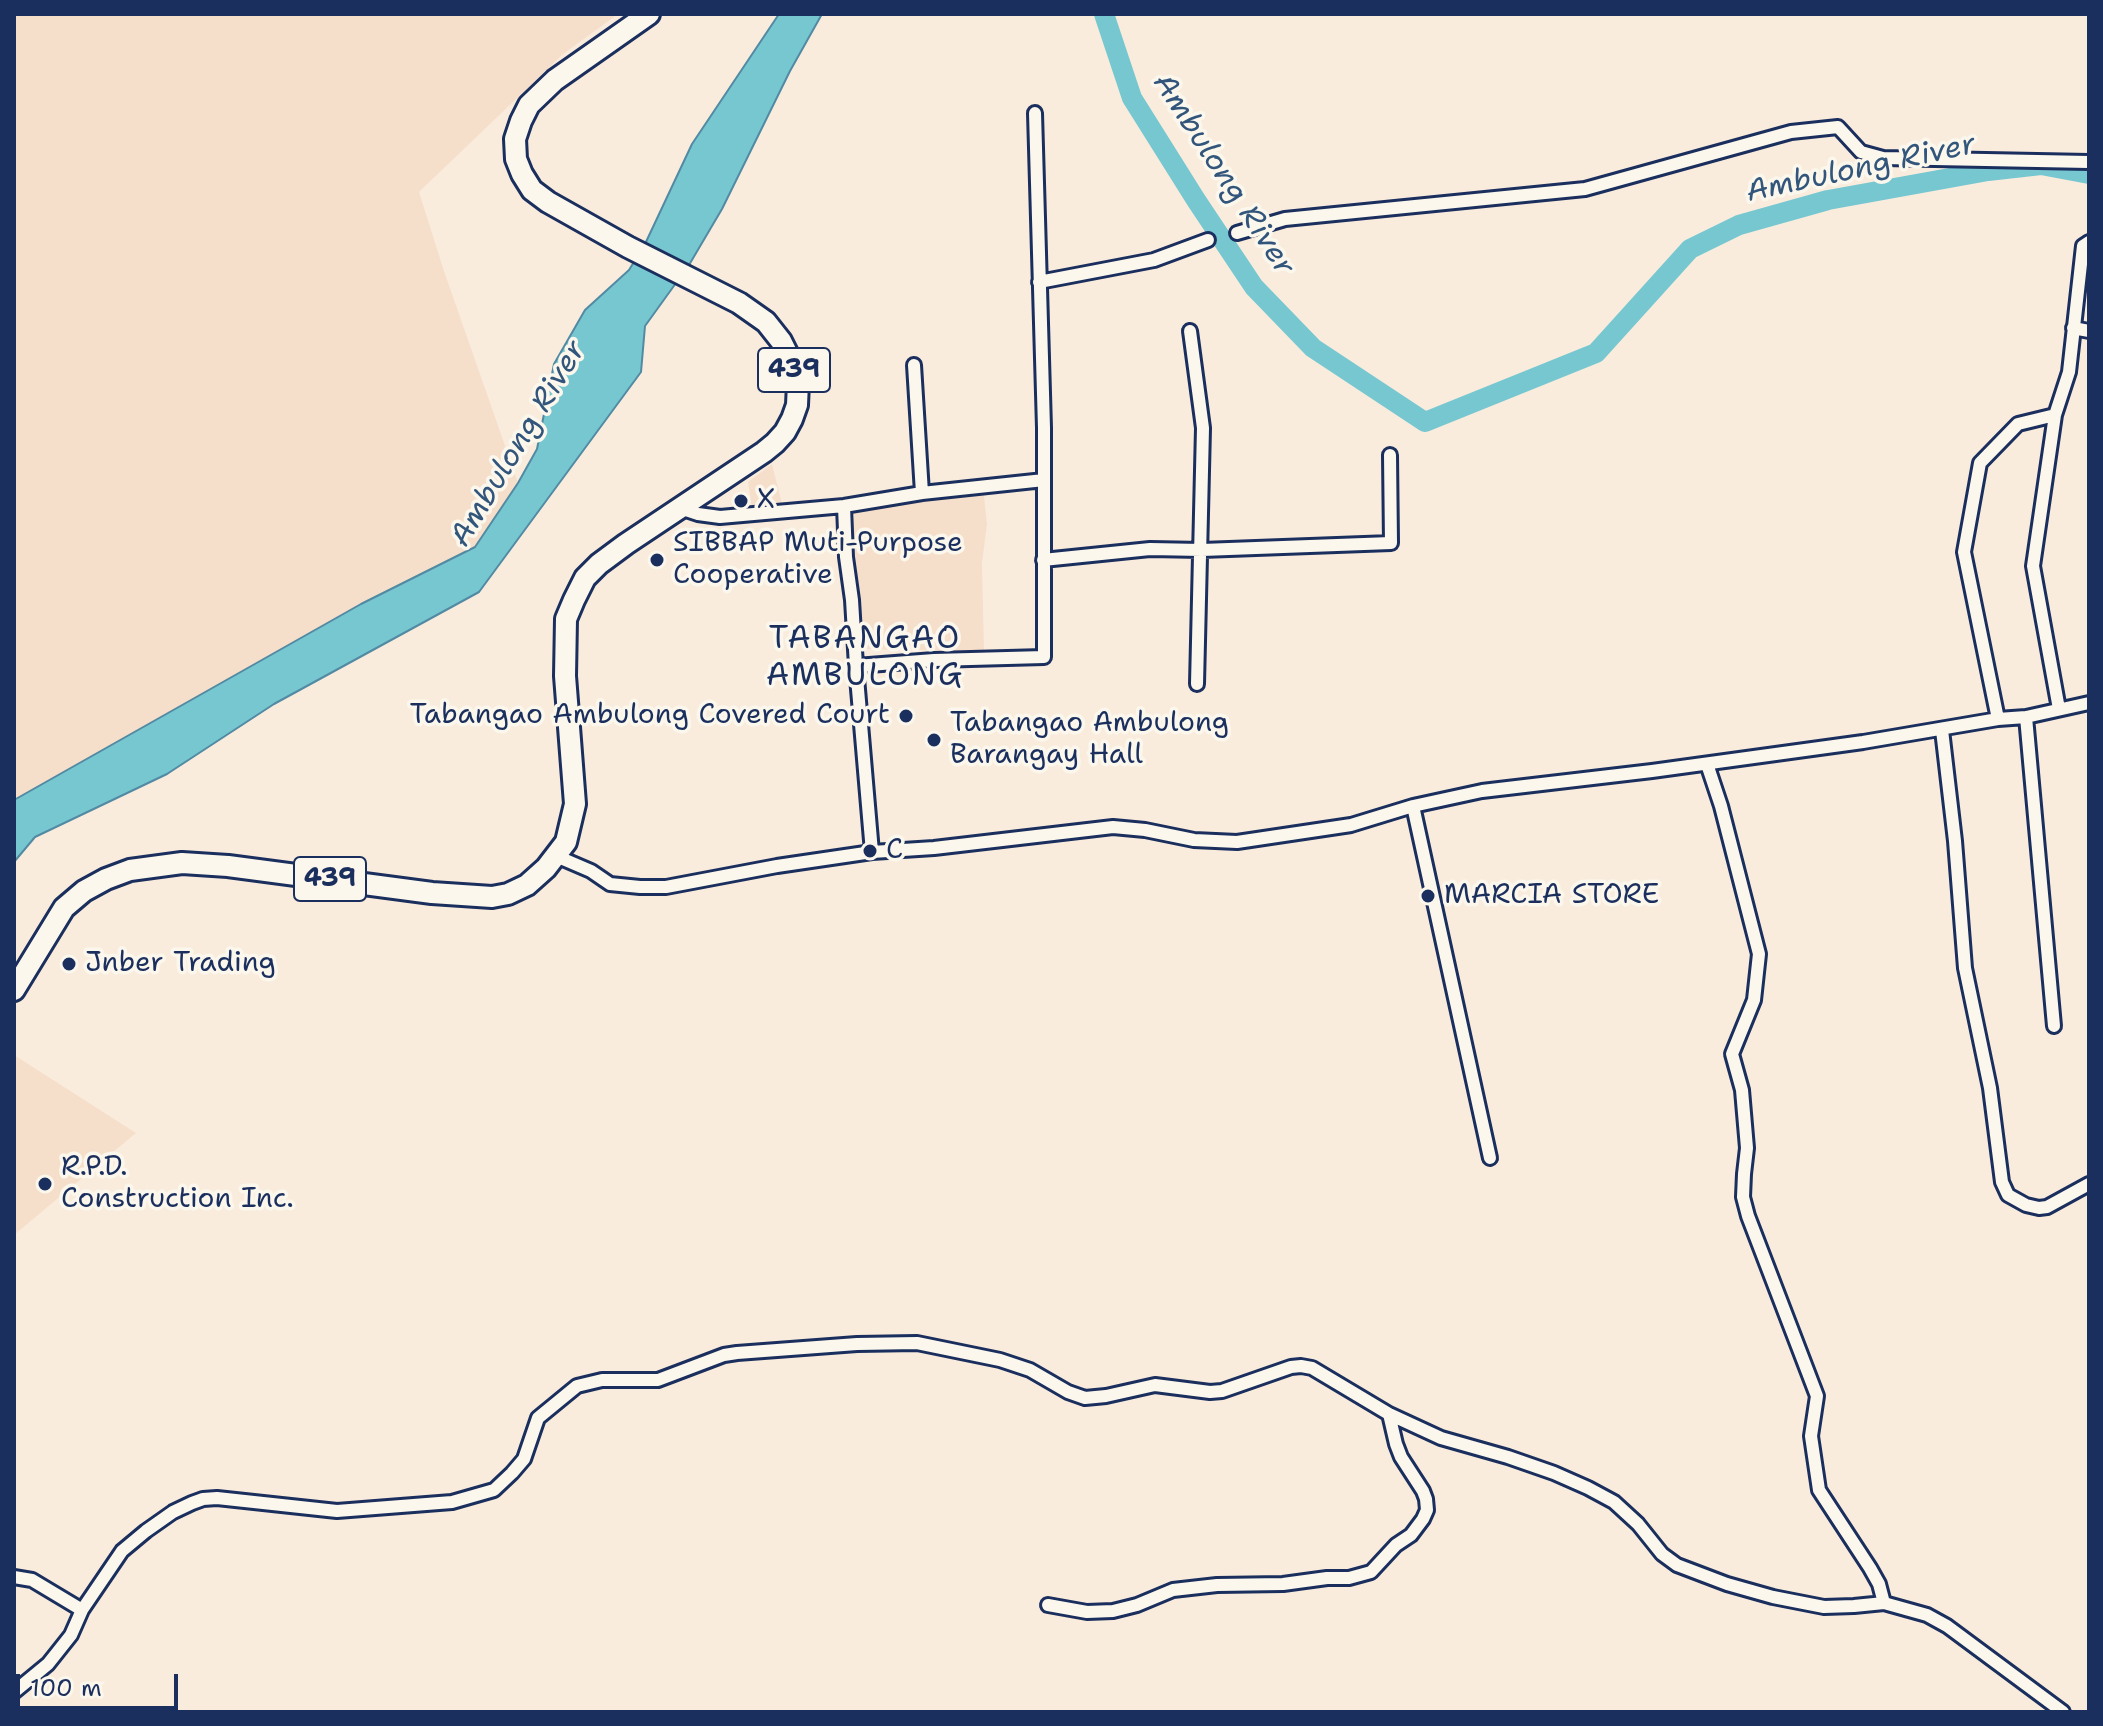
<!DOCTYPE html>
<style>
body{margin:0}
#map{position:relative;width:2103px;height:1726px;overflow:hidden;background:#f9ecdd;font-family:"Shantell Sans",sans-serif}
canvas{display:block}
.frame{position:absolute;inset:0;border:16px solid #1b2f5e;pointer-events:none}
.scale{position:absolute;left:16px;top:1674px;width:162px;height:36px;box-sizing:border-box;border:4px solid #1b2f5e;border-top:0;padding-left:10px;font-size:24px;line-height:28px;white-space:nowrap;color:#1b2f5e;-webkit-text-stroke:6px #fbf7ec;paint-order:stroke}
</style>
<div id="map">
<canvas width="2103" height="1726"></canvas>
<div class="frame"></div>
<div class="scale">100 m</div>
</div>
<script>
const ctx = document.querySelector('canvas').getContext('2d');
ctx.lineJoin = 'round';
function fillPath(path, color) {
  ctx.fillStyle = color;
  ctx.fill(path, 'evenodd');
}
function poly(rows) {
  const path = new Path2D();
  for (const r of rows) {
    path.moveTo(r[0], r[1]);
    for (let i = 2; i < r.length; i += 2) path.lineTo(r[i], r[i + 1]);
  }
  return path;
}
function strokePath(path, color, width, dash) {
  ctx.strokeStyle = color;
  ctx.lineWidth = width;
  ctx.lineCap = dash ? 'butt' : 'round';
  ctx.setLineDash(dash || []);
  ctx.stroke(path);
}
function write(font, color, halo, rows, align = 'center') {
  ctx.font = font + ' "Shantell Sans",sans-serif';
  ctx.lineWidth = 7;
  ctx.setLineDash([]);
  ctx.textBaseline = 'middle';
  ctx.strokeStyle = halo;
  ctx.fillStyle = color;
  for (const [text, x, y, turn = 0] of rows) {
    ctx.save();
    ctx.translate(x, y);
    ctx.rotate((+turn || 0) * Math.PI / 180);
    ctx.textAlign = isNaN(turn) ? turn : align;
    if (halo) ctx.strokeText(text, 0, 0);
    ctx.fillText(text, 0, 0);
    ctx.restore();
  }
}
fillPath(poly([
 [14,14,618,14,562,55,419,192,444,271,518,483,474,547,361,604,14,800],
 [772,464,782,504,752,508,748,482],
 [983,487,987,524,982,563,984,651,861,649,853,522,855,507],
 [14,1055,136,1133,14,1235]
]), '#f6dfca');
const water = poly([
 [779,14,822,14,790,71,722,209,689,265,645,326,641,372,479,592,274,704,167,774,35,837,14,862,14,800,361,604,475,547,518,483,537,449,554,364,585,310,629,270,645,244,692,144,779,14]
]);
fillPath(water, '#77c7d1');
strokePath(water, '#528aa3', 2);
strokePath(poly([
 [1104,14,1132,98,1196,200,1254,287,1313,348,1425,422,1596,353,1690,249,1739,225,1828,200,1988,171,2041,165,2089,174]
]), '#77c7d1', 20);
const minor = poly([
 [1237,233,1285,219,1585,189,1791,132,1838,127,1861,152,1883,158,2089,162],
 [1039,282,1154,260,1208,240],
 [2073,328,2089,331],
 [1190,331,1203,428,1197,684],
 [914,365,922,493],
 [2055,415,2033,566,2059,709],
 [844,506,846,557,852,600,856,666],
 [680,508,698,514,720,517,844,506,922,493,1044,480],
 [1043,560,1150,549,1202,550,1391,543,1390,455],
 [2026,717,2054,1026],
 [1998,719,1964,552,1980,463,2018,424,2055,415,2069,372,2083,246,2089,242],
 [1942,730,1955,841,1965,968,1990,1088,2002,1182,2008,1195,2026,1205,2039,1208,2047,1207,2089,1184],
 [1707,764,1721,806,1759,954,1754,1000,1732,1054,1742,1090,1747,1148,1744,1174,1743,1197,1748,1216,1817,1396,1811,1436,1819,1490,1870,1568,1879,1584,1884,1603],
 [1413,806,1490,1158],
 [872,852,856,666,934,660,1044,657,1044,428,1035,113],
 [556,856,591,871,610,884,640,887,666,887,777,866,872,852,934,848,1113,827,1145,830,1194,840,1237,842,1351,825,1413,806,1482,791,1652,771,1863,742,1998,719,2026,717,2089,703],
 [14,1577,32,1580,82,1610],
 [1048,1605,1087,1612,1113,1611,1137,1605,1173,1590,1217,1585,1283,1584,1327,1578,1349,1578,1371,1572,1396,1545,1411,1535,1423,1519,1427,1510,1426,1499,1423,1491,1401,1457,1396,1444,1389,1414],
 [14,1692,48,1664,71,1635,82,1610,122,1551,146,1531,173,1512,192,1503,203,1499,217,1498,337,1511,452,1502,494,1490,512,1473,524,1459,538,1418,577,1386,602,1380,658,1380,724,1355,737,1353,857,1344,917,1343,1000,1360,1030,1370,1068,1392,1085,1398,1106,1396,1155,1385,1210,1392,1222,1391,1291,1367,1301,1366,1312,1368,1389,1414,1441,1438,1508,1457,1554,1473,1588,1488,1614,1502,1638,1524,1662,1554,1677,1565,1727,1584,1773,1597,1824,1607,1854,1606,1884,1603,1927,1615,1947,1626,2063,1712]
]);
const primary = poly([
 [14,990,64,908,84,891,106,879,130,870,182,863,228,866,432,893,492,897,508,894,527,885,546,868,566,842,575,804,565,676,566,619,574,600,585,578,599,564,626,544,764,452,775,443,785,432,792,419,797,405,798,383,792,363,781,341,766,322,739,303,628,247,548,202,532,190,522,174,516,159,515,139,521,121,529,105,555,80,649,14]
]);
strokePath(minor, '#1b2f5e', 18);
strokePath(primary, '#1b2f5e', 26);
strokePath(minor, '#fbf7ec', 12);
strokePath(primary, '#fbf7ec', 20);
for (const [x, y, r, color] of [
 [741,501,8,"#1b2f5e"],
 [657,560,8,"#1b2f5e"],
 [906,716,8,"#1b2f5e"],
 [934,740,8,"#1b2f5e"],
 [870,851,8,"#1b2f5e"],
 [1428,896,8,"#1b2f5e"],
 [69,964,8,"#1b2f5e"],
 [45,1184,8,"#1b2f5e"]
]) {
  const dot = new Path2D();
  dot.arc(x, y, r, 0, 2 * Math.PI);
  ctx.fillStyle = color;
  ctx.fill(dot);
  strokePath(dot, '#fbf7ec', 3);
}
for (const [x, y, w] of [
 [794,370,72],
 [330,879,72]
]) {
  const box = new Path2D();
  box.roundRect(x - w / 2, y - 22, w, 44, 6);
  ctx.fillStyle = '#fbf7ec';
  ctx.fill(box);
  strokePath(box, '#1b2f5e', 2);
}
write('bold 26px', '#1b2f5e', null, [
 ["439",794,370],
 ["439",330,879]
]);
write('28px', '#1b2f5e', '#fbf7ec', [
 ["X",757,501],
 ["SIBBAP Muti-Purpose",673,544],
 ["Cooperative",673,576],
 ["Tabangao Ambulong Covered Court",890,716,"right"],
 ["Tabangao Ambulong",950,724],
 ["Barangay Hall",950,756],
 ["C",886,851],
 ["MARCIA STORE",1444,896],
 ["Jnber Trading",85,964],
 ["R.P.D.",61,1168],
 ["Construction Inc.",61,1200]
], 'left');
write('italic 30px', '#32557b', '#fbf7ec', [
 ["Ambulong River",1861,169,-12],
 ["Ambulong River",1223,175,57],
 ["Ambulong River",519,444,-59]
]);
ctx.letterSpacing = '2px';
write('32px', '#1b2f5e', '#fbf7ec', [
 ["TABANGAO",865,640],
 ["AMBULONG",865,677]
]);
ctx.letterSpacing = '0px';
</script>
